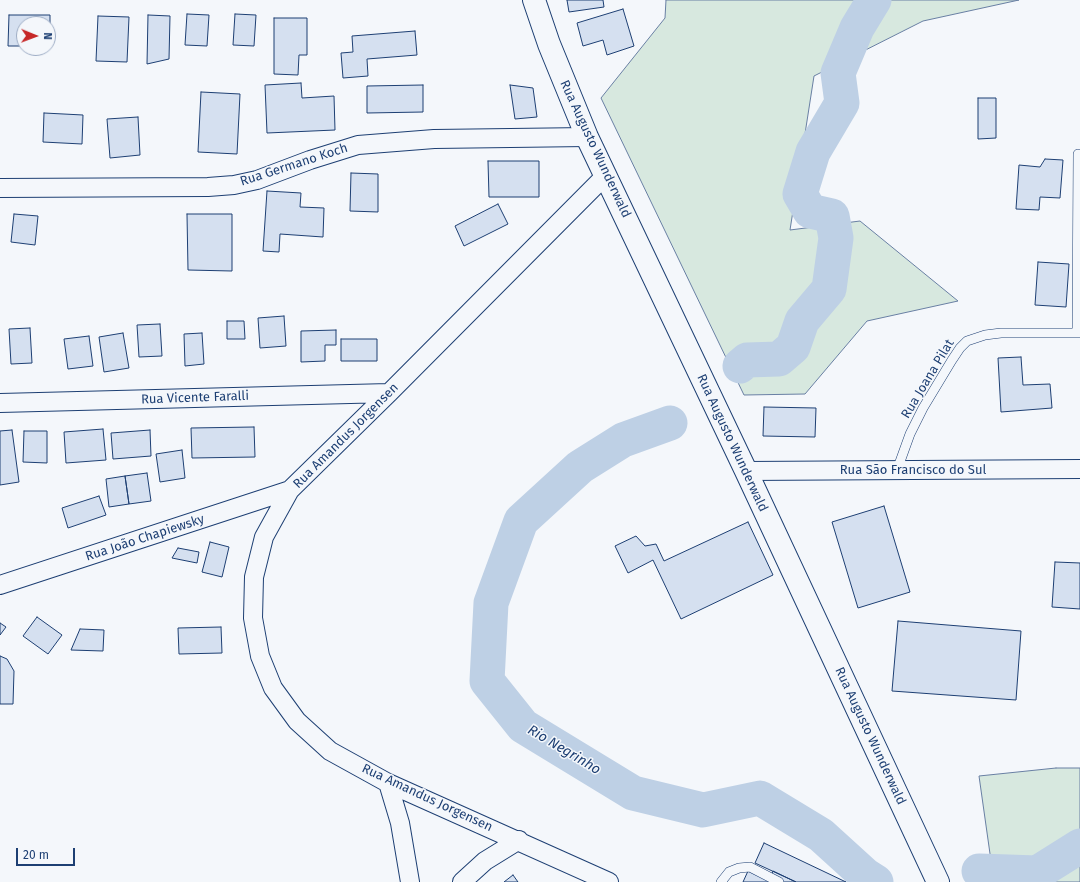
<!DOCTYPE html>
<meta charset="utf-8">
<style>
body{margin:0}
#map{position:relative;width:1080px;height:882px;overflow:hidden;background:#f4f7fb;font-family:"Fira Sans",sans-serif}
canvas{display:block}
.north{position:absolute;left:16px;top:16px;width:40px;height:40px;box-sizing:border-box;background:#f4f7fb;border:1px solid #9eadc5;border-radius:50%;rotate:91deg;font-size:11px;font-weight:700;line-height:16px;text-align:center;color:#1d3f73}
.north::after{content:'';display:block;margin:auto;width:14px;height:18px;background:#c62828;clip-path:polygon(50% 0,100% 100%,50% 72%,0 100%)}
.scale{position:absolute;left:16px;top:848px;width:59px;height:18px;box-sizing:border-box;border:2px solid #1d3f73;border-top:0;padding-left:5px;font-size:12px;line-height:14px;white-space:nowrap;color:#1d3f73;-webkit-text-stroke:3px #f4f7fb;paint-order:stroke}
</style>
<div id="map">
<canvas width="1080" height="882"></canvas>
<div class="north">N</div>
<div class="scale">20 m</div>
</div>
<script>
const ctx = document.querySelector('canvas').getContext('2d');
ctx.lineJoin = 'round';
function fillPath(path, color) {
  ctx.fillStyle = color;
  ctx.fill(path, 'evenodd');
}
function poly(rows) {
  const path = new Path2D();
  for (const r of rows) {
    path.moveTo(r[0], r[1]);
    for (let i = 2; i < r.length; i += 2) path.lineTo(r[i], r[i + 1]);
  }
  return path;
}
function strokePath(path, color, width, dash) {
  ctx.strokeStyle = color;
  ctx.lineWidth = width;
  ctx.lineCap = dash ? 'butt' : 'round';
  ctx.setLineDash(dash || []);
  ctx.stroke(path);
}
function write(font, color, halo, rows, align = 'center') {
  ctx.font = font + ' "Fira Sans",sans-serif';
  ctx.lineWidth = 3;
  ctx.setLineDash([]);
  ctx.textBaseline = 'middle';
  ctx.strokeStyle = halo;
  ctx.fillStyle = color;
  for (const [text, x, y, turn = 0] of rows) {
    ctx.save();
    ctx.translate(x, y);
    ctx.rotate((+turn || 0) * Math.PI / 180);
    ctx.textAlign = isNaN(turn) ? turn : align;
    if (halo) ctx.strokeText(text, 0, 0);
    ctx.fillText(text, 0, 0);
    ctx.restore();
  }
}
const green = poly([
 [666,0,1019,0,923,21,814,76,790,230,860,221,958,301,867,321,805,394,744,395,601,98,665,18,666,0],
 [1056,768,1080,768,1080,882,994,882,979,776,1056,768]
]);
fillPath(green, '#d7e8df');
strokePath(green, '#687fa3', 1);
strokePath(poly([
 [740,366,747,360,779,359,793,347,802,321,829,289,836,238,832,216,810,211,800,194,813,152,842,103,838,73,857,28,874,0],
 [670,423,623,440,580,467,521,521,491,603,487,681,523,726,633,793,703,810,760,798,821,835,865,875,876,882],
 [979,871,1037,873,1080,846]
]), '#bed0e5', 35);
const building = poly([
 [567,0,603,0,604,7,569,12,567,0],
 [623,9,634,46,607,55,603,40,583,46,577,23,623,9],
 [187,14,209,15,207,46,185,45,187,14],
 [235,14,256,15,254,46,233,45,235,14],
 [9,15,50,15,50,47,48,47,48,24,24,24,24,46,8,46,9,15],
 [148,15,170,16,169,59,147,64,148,15],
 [98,16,129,17,127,62,96,61,98,16],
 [274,18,307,18,307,55,299,55,298,75,274,74,274,18],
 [415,31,417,55,367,59,368,76,343,78,341,53,353,52,352,36,415,31],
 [301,83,302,98,334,96,335,130,267,133,265,85,301,83],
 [423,85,423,112,367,113,367,86,423,85],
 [510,85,533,88,537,117,515,119,510,85],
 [201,92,240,94,237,154,198,152,201,92],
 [978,98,996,98,996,138,978,139,978,98],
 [44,113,83,115,82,144,43,142,44,113],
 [138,117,140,155,110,158,107,119,138,117],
 [1045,159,1063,160,1060,198,1040,197,1039,210,1016,209,1019,165,1040,167,1045,159],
 [488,161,539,161,539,197,489,197,488,161],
 [351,173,378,174,378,212,350,211,351,173],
 [267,191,301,193,300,207,324,208,323,237,280,234,279,252,263,251,267,191],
 [498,204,508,224,464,246,455,226,498,204],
 [14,214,38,216,35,245,11,242,14,214],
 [187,214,232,214,232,271,188,270,187,214],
 [1038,262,1069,264,1066,307,1035,305,1038,262],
 [284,316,286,346,260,348,258,318,284,316],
 [227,321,244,321,245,339,227,339,227,321],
 [160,324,162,356,139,357,137,325,160,324],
 [30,328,32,363,11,364,9,329,30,328],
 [336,330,336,345,325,345,325,361,301,362,301,331,336,330],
 [123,333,129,368,104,372,99,337,123,333],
 [202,333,204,364,185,366,184,334,202,333],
 [89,336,93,366,68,369,64,339,89,336],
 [341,339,377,339,377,361,341,361,341,339],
 [1021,357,1023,385,1050,384,1052,408,1001,412,998,358,1021,357],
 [764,407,816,408,815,437,763,436,764,407],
 [254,427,255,457,192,458,191,428,254,427],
 [103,429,106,460,66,463,64,432,103,429],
 [12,430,19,482,0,485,0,431,12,430],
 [150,430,151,456,113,459,111,433,150,430],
 [24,431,47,431,47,463,23,462,24,431],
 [182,450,185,478,160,482,156,454,182,450],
 [147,473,151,501,129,504,125,476,147,473],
 [125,476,129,504,109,507,106,479,125,476],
 [99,496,106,515,68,528,62,508,99,496],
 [884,506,910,592,858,608,832,522,884,506],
 [748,522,773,575,681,619,653,560,628,573,615,546,636,536,645,546,656,544,664,561,748,522],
 [210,542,229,547,222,577,202,572,210,542],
 [178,548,199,552,197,563,172,558,178,548],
 [1055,562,1080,563,1080,609,1052,607,1055,562],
 [37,617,62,635,48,654,23,636,37,617],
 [898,621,1021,631,1016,700,892,691,898,621],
 [0,623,6,627,0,635,0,623],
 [221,627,222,653,179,654,178,628,221,627],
 [80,629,104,630,103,651,71,650,80,629],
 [0,656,7,659,14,671,13,704,0,704,0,656],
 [764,843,846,882,796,882,755,863,764,843],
 [748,871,769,881,773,871,796,882,743,882,748,871],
 [513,875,518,882,504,882,513,875]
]);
fillPath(building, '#d5e0f0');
strokePath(building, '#1d3f73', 1);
const service = poly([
 [1077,333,1078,154],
 [897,470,910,434,923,408,952,360,960,348,967,341,985,335,1001,333,1080,333],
 [721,882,729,872,739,868,750,867,779,882]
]);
const minor = poly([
 [606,175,389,393,290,490,264,537,254,577,253,618,260,656,273,688,297,721,330,751,388,783,609,882],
 [0,188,208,187,234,185,257,180,310,160,358,145,434,139,587,137],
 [0,403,389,393],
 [746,471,1080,469],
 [0,585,290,490],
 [388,783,400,823,410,882],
 [462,882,485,861,519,840]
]);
const secondary = poly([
 [534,0,549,44,587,137,746,471,938,882]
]);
strokePath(service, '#1d3f73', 10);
strokePath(minor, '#1d3f73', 20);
strokePath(secondary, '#1d3f73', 24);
strokePath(service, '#f4f7fb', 9);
strokePath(minor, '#f4f7fb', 18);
strokePath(secondary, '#f4f7fb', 22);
write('13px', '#1d3f73', '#f4f7fb', [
 ["Rua Augusto Wunderwald",595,149,65],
 ["Rua Germano Koch",294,165,-18],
 ["Rua Joana Pilat",928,379,-59],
 ["Rua Vicente Faralli",195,398,-2],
 ["Rua Amandus Jorgensen",346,436,-45],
 ["Rua Augusto Wunderwald",732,443,65],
 ["Rua São Francisco do Sul",913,470],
 ["Rua João Chapiewsky",145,538,-18],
 ["Rua Augusto Wunderwald",870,736,65],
 ["Rua Amandus Jorgensen",427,798,25]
]);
write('italic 14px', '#1d3f73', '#f4f7fb', [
 ["Rio Negrinho",564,750,31]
]);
</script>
